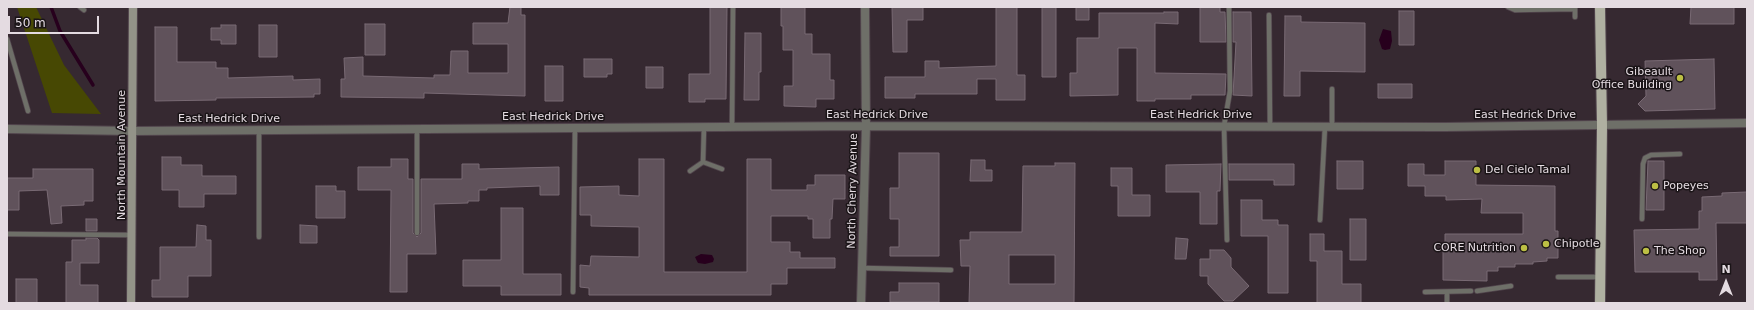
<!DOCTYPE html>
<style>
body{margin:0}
#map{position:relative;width:1754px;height:310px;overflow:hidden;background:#362931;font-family:"DejaVu Sans",sans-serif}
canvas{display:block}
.frame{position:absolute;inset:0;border:8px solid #e4dbe1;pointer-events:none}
.north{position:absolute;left:1706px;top:262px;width:40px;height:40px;-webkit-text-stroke:3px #1a1417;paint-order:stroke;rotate:0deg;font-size:11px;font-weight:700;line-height:16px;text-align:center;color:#e4dbe1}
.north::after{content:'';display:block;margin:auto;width:14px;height:18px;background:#e4dbe1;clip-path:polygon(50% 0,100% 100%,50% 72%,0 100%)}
.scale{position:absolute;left:8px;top:16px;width:91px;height:18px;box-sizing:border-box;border:2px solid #e4dbe1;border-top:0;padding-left:5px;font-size:12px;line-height:14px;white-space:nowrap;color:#e4dbe1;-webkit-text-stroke:3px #1a1417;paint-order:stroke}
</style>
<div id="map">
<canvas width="1754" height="310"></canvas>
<div class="frame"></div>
<div class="north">N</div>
<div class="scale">50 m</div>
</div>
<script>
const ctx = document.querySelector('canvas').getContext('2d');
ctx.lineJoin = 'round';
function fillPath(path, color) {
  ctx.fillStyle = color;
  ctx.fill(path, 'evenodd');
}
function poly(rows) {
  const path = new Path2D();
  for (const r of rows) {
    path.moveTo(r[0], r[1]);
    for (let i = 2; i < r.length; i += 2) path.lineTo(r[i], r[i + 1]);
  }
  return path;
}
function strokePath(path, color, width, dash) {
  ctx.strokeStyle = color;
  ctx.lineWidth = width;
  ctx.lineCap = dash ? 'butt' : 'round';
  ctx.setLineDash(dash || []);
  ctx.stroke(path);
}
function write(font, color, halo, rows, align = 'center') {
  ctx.font = font + ' "DejaVu Sans",sans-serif';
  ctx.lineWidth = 3;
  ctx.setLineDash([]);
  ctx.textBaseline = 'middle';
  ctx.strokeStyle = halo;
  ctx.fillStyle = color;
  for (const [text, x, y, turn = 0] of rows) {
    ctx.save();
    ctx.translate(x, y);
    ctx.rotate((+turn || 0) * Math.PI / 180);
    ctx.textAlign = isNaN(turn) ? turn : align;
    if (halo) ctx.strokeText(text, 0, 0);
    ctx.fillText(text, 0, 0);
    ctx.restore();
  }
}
fillPath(poly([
 [17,7,36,7,64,65,101,114,52,113]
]), '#474803');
fillPath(poly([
 [1383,29,1391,31,1392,41,1390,49,1385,50,1382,49,1379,40],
 [701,254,712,255,714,259,713,262,705,264,698,263,695,257]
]), '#27001d');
strokePath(poly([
 [51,7,60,31,93,85]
]), '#27001d', 3.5);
const building = poly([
 [510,7,521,7,521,15,525,15,525,96,424,93,424,98,341,97,341,79,345,79,344,58,363,57,363,76,434,78,434,75,450,75,451,51,468,51,468,73,508,73,508,44,473,44,473,23,508,23,510,7],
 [710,7,727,7,726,99,705,99,705,102,689,102,689,74,710,74,710,7],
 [781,7,805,7,805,34,812,34,812,54,830,54,830,80,834,80,834,99,816,99,816,107,784,106,784,86,793,86,793,50,783,50,783,26,781,26,781,7],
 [892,7,923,7,923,20,907,20,907,52,893,52,892,7],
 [996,7,1017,7,1017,75,1025,75,1025,100,996,100,996,79,977,79,977,94,915,94,915,98,885,98,885,77,925,77,925,61,939,61,939,68,996,66,996,7],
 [1042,7,1056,7,1056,77,1042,77,1042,7],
 [1076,7,1089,7,1089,20,1076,20,1076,7],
 [1200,7,1220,7,1220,12,1225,12,1226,42,1200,42,1200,7],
 [1691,7,1734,7,1734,24,1690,24,1691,7],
 [1399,11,1414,11,1414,45,1399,45,1399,11],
 [1164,12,1178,12,1178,24,1155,23,1155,73,1226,74,1225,95,1191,95,1191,99,1155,99,1155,101,1137,101,1137,48,1118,48,1118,95,1070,96,1070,73,1077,73,1077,38,1099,38,1099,13,1164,13,1164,12],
 [1233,12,1251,12,1252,96,1233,95,1236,42,1233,42,1233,12],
 [1285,16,1301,16,1301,22,1365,23,1365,72,1300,71,1300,96,1284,96,1285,16],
 [365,24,385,24,385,55,365,55,365,24],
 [221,25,236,25,236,44,221,44,221,40,211,40,211,28,221,28,221,25],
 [259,25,277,25,277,57,259,57,259,25],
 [155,27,177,27,177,62,216,62,216,68,228,68,228,78,293,76,293,80,320,79,320,94,314,94,314,97,216,98,216,100,155,101,155,27],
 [745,33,761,33,761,72,759,72,759,100,744,100,745,33],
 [584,59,612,59,612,74,607,74,607,77,584,77,584,59],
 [1714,59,1715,109,1645,111,1638,104,1646,96,1645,61,1714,59],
 [545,66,563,66,563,101,545,101,545,66],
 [646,67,663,67,663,88,646,88,646,67],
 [1378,84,1412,84,1412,98,1378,98,1378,84],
 [899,153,939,153,939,256,890,256,890,247,899,247,899,219,890,219,890,188,899,188,899,153],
 [162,157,181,157,181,165,202,165,202,176,236,176,236,194,204,194,204,207,179,207,179,190,162,190,162,157],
 [391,159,408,159,408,179,413,179,413,233,417,237,421,233,421,179,462,179,462,164,479,164,479,169,559,167,559,195,540,195,540,186,487,188,487,190,479,190,479,201,468,201,468,203,434,204,436,254,407,254,407,292,390,292,391,190,358,190,358,167,391,167,391,159],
 [639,159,664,159,664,272,747,272,747,159,771,159,771,190,807,190,807,185,815,185,815,175,845,175,845,199,833,199,832,219,830,219,830,238,813,238,813,219,808,219,808,216,771,216,771,242,790,242,790,252,800,252,800,258,835,258,835,268,787,268,787,284,771,284,771,295,589,295,589,288,580,287,580,265,590,266,591,256,639,257,639,227,591,226,591,215,580,215,580,187,619,186,619,195,639,196,639,159],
 [971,160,985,160,985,170,992,170,992,181,970,181,971,160],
 [1337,161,1363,161,1363,189,1337,189,1337,161],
 [1445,161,1476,161,1476,185,1555,186,1555,231,1558,231,1558,258,1547,258,1547,261,1533,262,1533,264,1515,264,1515,267,1498,267,1498,271,1487,271,1487,281,1443,280,1443,244,1445,244,1445,234,1523,234,1523,213,1481,213,1482,199,1446,200,1446,196,1425,196,1425,186,1408,186,1408,164,1424,164,1424,175,1445,175,1445,161],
 [1648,161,1664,161,1664,210,1646,210,1648,161],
 [1055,163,1075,163,1074,303,969,303,970,266,961,266,960,240,970,240,970,232,1022,232,1023,166,1055,166,1055,163],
 [1009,255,1055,255,1055,284,1009,284,1009,255],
 [1221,164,1220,191,1217,191,1217,224,1200,224,1200,192,1166,192,1166,165,1221,164],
 [1229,164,1294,164,1294,185,1274,185,1274,180,1229,180,1229,164],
 [1111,168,1132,168,1132,195,1150,195,1150,216,1118,216,1118,186,1111,186,1111,168],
 [33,169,93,169,93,201,84,201,84,205,61,206,62,223,51,224,47,190,19,191,19,210,7,210,7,178,33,178,33,169],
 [316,186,336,186,336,191,345,191,345,218,316,218,316,186],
 [1747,192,1747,223,1716,223,1717,280,1699,280,1699,272,1635,272,1634,230,1699,229,1699,211,1702,211,1702,197,1722,196,1722,193,1747,192],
 [1241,200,1262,200,1262,220,1278,220,1278,225,1288,225,1288,293,1268,293,1268,236,1241,236,1241,200],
 [501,208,523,208,523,274,561,274,561,295,501,295,501,286,463,286,463,260,501,260,501,208],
 [86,219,97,219,97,231,86,231,86,219],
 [1350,219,1366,219,1366,260,1350,260,1350,219],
 [197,225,206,226,206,240,211,240,211,276,188,276,188,297,152,297,152,280,160,280,160,247,196,247,197,225],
 [300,225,317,226,317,243,300,243,300,225],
 [1310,234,1324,234,1324,251,1342,251,1342,284,1361,284,1361,303,1317,303,1317,261,1310,261,1310,234],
 [86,238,97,238,99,240,99,263,80,263,80,285,98,285,98,303,66,303,66,262,72,262,72,240,86,240,86,238],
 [1176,238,1188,239,1186,259,1175,259,1176,238],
 [1210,250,1224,250,1231,258,1231,267,1249,286,1233,301,1224,301,1208,284,1208,276,1200,276,1200,259,1210,259,1210,250],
 [16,279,37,279,37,303,16,303,16,279],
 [899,283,939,283,939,302,890,302,890,292,899,292,899,283]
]);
fillPath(building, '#60525b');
strokePath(building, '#796a74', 1);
const lane = poly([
 [80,7,84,10],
 [1508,7,1515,10,1575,9],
 [1269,15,1270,126],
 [1575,17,1575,7],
 [7,39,28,111],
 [1332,89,1332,126],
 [732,127,733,7],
 [417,129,417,233],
 [703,162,722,169],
 [690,171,703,162,704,127],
 [1642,219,1643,164,1645,158,1651,155,1680,154],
 [1320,220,1325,126],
 [7,234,132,235],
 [259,237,259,130],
 [1227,240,1224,126,1230,91,1229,7],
 [862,268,951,270],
 [1558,277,1600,277],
 [1477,291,1511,286],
 [573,292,575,128],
 [1425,292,1471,291],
 [1447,292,1447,303]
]);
const street = poly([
 [7,129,133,131,866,126,1445,127,1747,123],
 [861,303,866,126,865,7]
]);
const secondary = poly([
 [131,303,133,7]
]);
const primary = poly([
 [1600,303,1602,126,1600,7]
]);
strokePath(lane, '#52454d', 6);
strokePath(street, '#52454d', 10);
strokePath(secondary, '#52454d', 10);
strokePath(primary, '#52454d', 12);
strokePath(lane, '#6e6f68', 4.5);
strokePath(street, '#6e6f68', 8);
strokePath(secondary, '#939388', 8);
strokePath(primary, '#afb0a1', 10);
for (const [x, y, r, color] of [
 [1680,78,4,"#bcbf44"],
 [1477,170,4,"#bcbf44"],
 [1655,186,4,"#bcbf44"],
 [1546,244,4,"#bcbf44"],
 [1524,248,4,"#bcbf44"],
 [1646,251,4,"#bcbf44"]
]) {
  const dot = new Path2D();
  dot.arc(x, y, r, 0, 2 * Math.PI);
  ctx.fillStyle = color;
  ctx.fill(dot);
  strokePath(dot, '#1a1417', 1.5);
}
write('11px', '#e4dbe1', '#1a1417', [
 ["Gibeault",1672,72,"right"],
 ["Office Building",1672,85,"right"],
 ["Del Cielo Tamal",1485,170],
 ["Popeyes",1663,186],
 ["Chipotle",1554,244],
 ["CORE Nutrition",1516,248,"right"],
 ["The Shop",1654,251]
], 'left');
write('11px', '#e4dbe1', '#1a1417', [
 ["East Hedrick Drive",877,115],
 ["East Hedrick Drive",1201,115],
 ["East Hedrick Drive",1525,115],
 ["East Hedrick Drive",553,117],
 ["East Hedrick Drive",229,119],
 ["North Mountain Avenue",122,155,-90],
 ["North Cherry Avenue",853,191,-89]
]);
</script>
